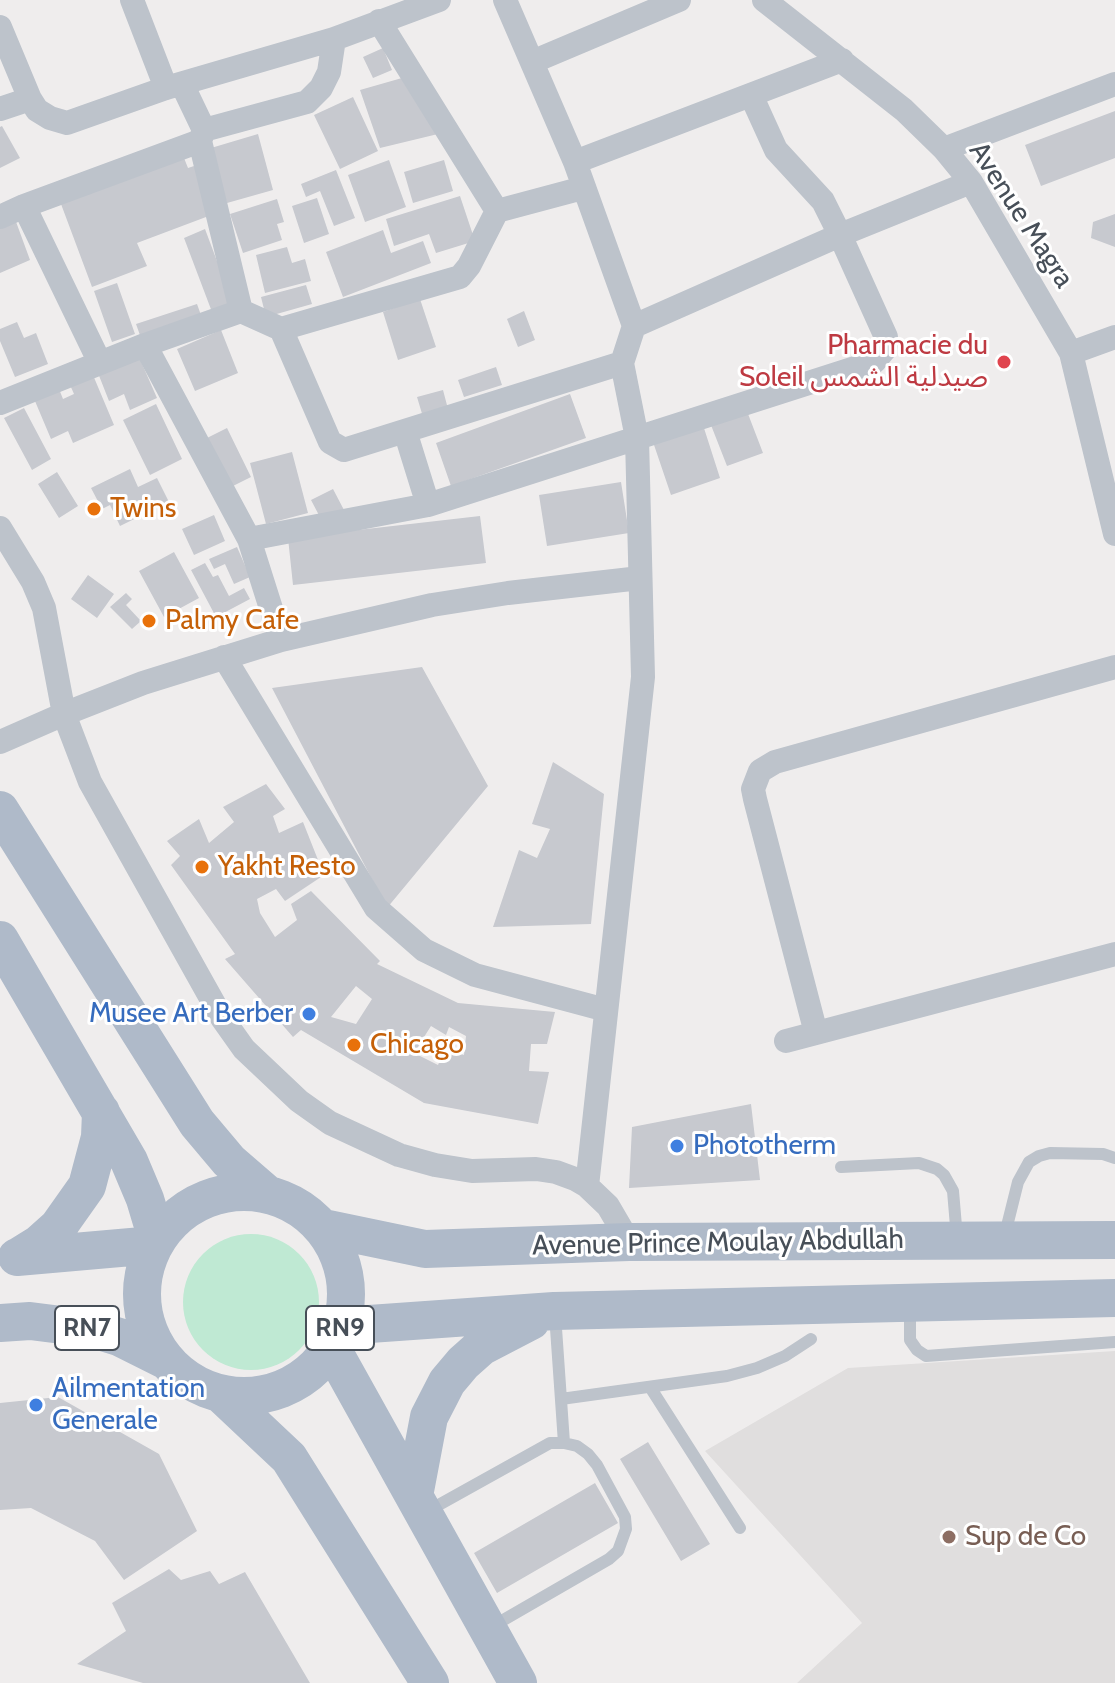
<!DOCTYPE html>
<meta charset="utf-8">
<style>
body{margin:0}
canvas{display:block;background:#efeded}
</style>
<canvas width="1115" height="1683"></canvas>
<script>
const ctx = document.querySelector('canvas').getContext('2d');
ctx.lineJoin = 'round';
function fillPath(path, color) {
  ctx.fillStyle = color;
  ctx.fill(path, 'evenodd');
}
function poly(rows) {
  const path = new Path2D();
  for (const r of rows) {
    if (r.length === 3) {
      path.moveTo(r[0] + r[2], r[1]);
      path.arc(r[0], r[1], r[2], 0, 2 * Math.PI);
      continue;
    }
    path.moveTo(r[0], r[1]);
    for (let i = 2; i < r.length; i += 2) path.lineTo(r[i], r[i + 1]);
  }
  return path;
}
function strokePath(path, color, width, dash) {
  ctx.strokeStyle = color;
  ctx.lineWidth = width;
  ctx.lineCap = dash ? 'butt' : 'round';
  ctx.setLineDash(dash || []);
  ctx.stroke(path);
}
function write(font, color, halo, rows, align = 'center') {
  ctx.font = font + ' Cabin,"Noto Sans Arabic",sans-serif';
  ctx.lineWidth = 6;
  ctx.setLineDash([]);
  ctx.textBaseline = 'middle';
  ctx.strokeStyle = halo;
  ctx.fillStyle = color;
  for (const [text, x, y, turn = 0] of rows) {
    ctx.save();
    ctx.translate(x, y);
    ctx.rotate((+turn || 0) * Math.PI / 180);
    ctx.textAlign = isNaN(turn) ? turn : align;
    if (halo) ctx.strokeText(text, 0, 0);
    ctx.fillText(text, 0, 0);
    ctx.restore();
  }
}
fillPath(poly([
 [1115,1351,1115,1683,797,1683,862,1623,705,1451,848,1368]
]), '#e0dede');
fillPath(poly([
 [251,1302,68]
]), '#bfe9d3');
fillPath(poly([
 [383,48,392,70,373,78,363,57],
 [409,76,438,134,380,148,360,90],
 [353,97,378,151,340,169,314,115],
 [1115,111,1115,158,1041,186,1025,145],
 [2,126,20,158,0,168,0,127],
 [258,134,273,190,227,203,211,148],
 [184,158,188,168,197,165,214,214,137,243,147,266,92,287,61,204],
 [389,160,406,207,365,222,348,175],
 [444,160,453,191,413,203,404,172],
 [336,170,355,218,334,226,320,191,306,197,301,184],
 [460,196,475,241,436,253,429,234,394,246,386,219],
 [317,198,329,234,304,243,292,206],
 [277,199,284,222,277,224,282,240,243,253,230,214],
 [1115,214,1115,247,1091,238,1093,222],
 [15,219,30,260,0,273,0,225],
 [205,229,233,304,212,312,184,238],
 [383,230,391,253,423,241,431,263,343,297,326,252],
 [287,247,292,263,305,259,311,281,265,293,256,255],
 [117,283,135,334,112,342,94,291],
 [306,285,312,304,266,317,261,297],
 [420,299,436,347,398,360,383,312],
 [197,304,202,318,141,338,136,324],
 [524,311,535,340,518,347,507,319],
 [17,322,24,338,36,333,48,364,15,377,0,341,0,329],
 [221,330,238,373,195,391,177,349],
 [136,350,157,398,130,410,124,394,109,401,96,368],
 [496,367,502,385,464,397,458,380],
 [90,368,114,425,73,443,68,431,51,439,32,394,57,384,63,399,74,394,67,378],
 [443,390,448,409,423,417,417,397],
 [570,394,586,438,451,486,436,443],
 [156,404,182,459,150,475,123,420],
 [745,406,763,453,727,466,709,420],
 [24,408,51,459,32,470,4,418],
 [703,425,720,478,671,495,653,442],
 [227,428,251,477,229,488,205,439],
 [292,452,308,513,266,524,250,463],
 [130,469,138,487,157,478,169,502,120,526,110,505,102,509,91,488],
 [57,472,78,506,59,518,38,484],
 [621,482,629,533,547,546,539,495],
 [333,489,344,510,322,521,311,500],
 [214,515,225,541,194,555,182,529],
 [480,516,486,563,293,585,288,538],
 [237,547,250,577,234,584,225,564,214,569,209,559],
 [174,552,199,598,164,617,139,571],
 [205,563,213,577,218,575,229,596,244,588,250,599,216,617,191,570],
 [88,575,114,594,97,618,71,599],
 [126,593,132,599,126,605,141,621,132,629,110,607],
 [422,667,488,786,387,908,272,688],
 [553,762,604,794,591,924,493,927,519,850,537,858,550,829,532,824],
 [266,784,285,809,273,816,279,833,303,822,324,875,285,901,276,889,257,899,260,913,275,937,297,920,291,904,311,891,380,961,377,964,458,1003,555,1012,547,1044,531,1044,529,1071,549,1072,538,1124,424,1103,301,1030,293,1037,225,959,235,954,171,865,180,856,167,841,199,819,209,843,234,822,223,807],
 [356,986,372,999,356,1024,331,1017],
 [431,1026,446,1035,449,1027,466,1036,464,1055,445,1049,438,1065,414,1053],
 [751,1104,760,1180,629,1188,632,1127],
 [58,1397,159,1454,197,1531,124,1580,95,1541,31,1508,0,1510,0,1403],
 [648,1442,710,1544,681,1561,620,1459],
 [595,1483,618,1523,497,1593,474,1553],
 [169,1569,181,1580,210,1571,219,1584,245,1572,310,1683,143,1683,77,1664,126,1631,112,1603]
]), '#c7c9cf');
strokePath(poly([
 [841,1167,919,1163,937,1169,944,1175,953,1191,957,1238],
 [1004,1238,1018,1182,1029,1162,1039,1156,1050,1153,1103,1154,1115,1158],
 [910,1308,910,1340,917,1350,926,1356,1115,1342],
 [555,1314,564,1443],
 [650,1387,740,1528],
 [561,1399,727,1376,757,1368,785,1356,811,1339],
 [426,1512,550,1443,564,1443,577,1446,588,1454,597,1465,625,1517,626,1529,618,1551,609,1559,493,1626]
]), '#bdc3cb', 12);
strokePath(poly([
 [132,0,166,88],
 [505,0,575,162,634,326,622,363,637,438,643,677,587,1186],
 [764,0,904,110,944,149,971,182,1071,353,1115,534],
 [0,27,30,99,37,110,50,118,67,123,166,88,334,39],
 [532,62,679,0],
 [182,84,204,130],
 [0,109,30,99],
 [200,141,241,311],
 [944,149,1115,84],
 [575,162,842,60],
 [24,206,100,363],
 [497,211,583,188],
 [0,217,24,206,200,141,204,130,307,102,321,88,329,72,334,39,439,0],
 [634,326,840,235,971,182],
 [281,329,330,442,344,450,622,363],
 [145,345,249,539,281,640],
 [1071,353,1115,337],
 [0,403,145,345,241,311,281,329,460,277,469,266,497,211,379,21],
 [405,431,428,505,874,362,885,349,886,337,840,235,823,201,776,150,751,95],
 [0,528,33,582,44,608,64,714,90,782,222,1018,244,1049,299,1101,330,1123,399,1155,435,1165,472,1171,536,1169,556,1172,575,1179,587,1186,608,1206,629,1242],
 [249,539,428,505],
 [224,657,376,908,424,950,475,975,606,1010],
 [0,742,64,714,143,683,281,640,432,605,508,593,640,578],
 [816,1033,755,799,753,789,760,771,775,762,1115,667],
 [786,1041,1115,954]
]), '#bdc3cb', 24);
strokePath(poly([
 [0,810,197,1123,229,1161,266,1193],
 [0,940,129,1161,145,1199,157,1239],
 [244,1294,102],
 [324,1228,425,1249,629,1242,1115,1240],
 [17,1257,154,1245],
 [18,1257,39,1244,58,1227,87,1186,100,1137,101,1112],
 [0,1323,30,1321,93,1329,119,1337,167,1361],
 [341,1326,554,1311,1115,1298],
 [331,1347,518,1683],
 [221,1394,289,1458,430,1683],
 [414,1496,429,1417,447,1382,463,1363,481,1347,531,1321]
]), '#afbac9', 38);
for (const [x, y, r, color] of [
 [1004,362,8,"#e0444e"],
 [94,509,8,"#e8710a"],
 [149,621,8,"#e8710a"],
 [202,867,8,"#e8710a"],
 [309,1014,8,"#3f7fe0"],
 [354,1045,8,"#e8710a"],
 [677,1146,8,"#3f7fe0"],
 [36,1405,8,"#3f7fe0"],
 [949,1537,8,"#8d6e63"]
]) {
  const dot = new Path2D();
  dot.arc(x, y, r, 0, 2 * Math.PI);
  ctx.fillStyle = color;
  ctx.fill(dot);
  strokePath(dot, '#fff', 3);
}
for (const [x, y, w] of [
 [87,1328,64],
 [340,1328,68]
]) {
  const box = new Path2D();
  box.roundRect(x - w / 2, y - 22, w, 44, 6);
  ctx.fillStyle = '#fff';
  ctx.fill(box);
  strokePath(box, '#474f58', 2);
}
write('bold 26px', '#474f58', null, [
 ["RN7",87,1328],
 ["RN9",340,1328]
]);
write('28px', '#474f58', '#fff', [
 ["Avenue Magra",1021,215,57],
 ["Avenue Prince Moulay Abdullah",718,1243,-1]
]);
write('28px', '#be3a42', '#fff', [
 ["Pharmacie du",988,346],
 ["Soleil صيدلية الشمس",988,378]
], 'right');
write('28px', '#c56008', '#fff', [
 ["Twins",110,509],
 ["Palmy Cafe",165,621],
 ["Yakht Resto",218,867],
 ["Chicago",370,1045]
], 'left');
write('28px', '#366cbe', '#fff', [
 ["Musee Art Berber",293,1014,"right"],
 ["Phototherm",693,1146],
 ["Ailmentation",52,1389],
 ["Generale",52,1421]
], 'left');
write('28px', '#785e54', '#fff', [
 ["Sup de Co",965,1537]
], 'left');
</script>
